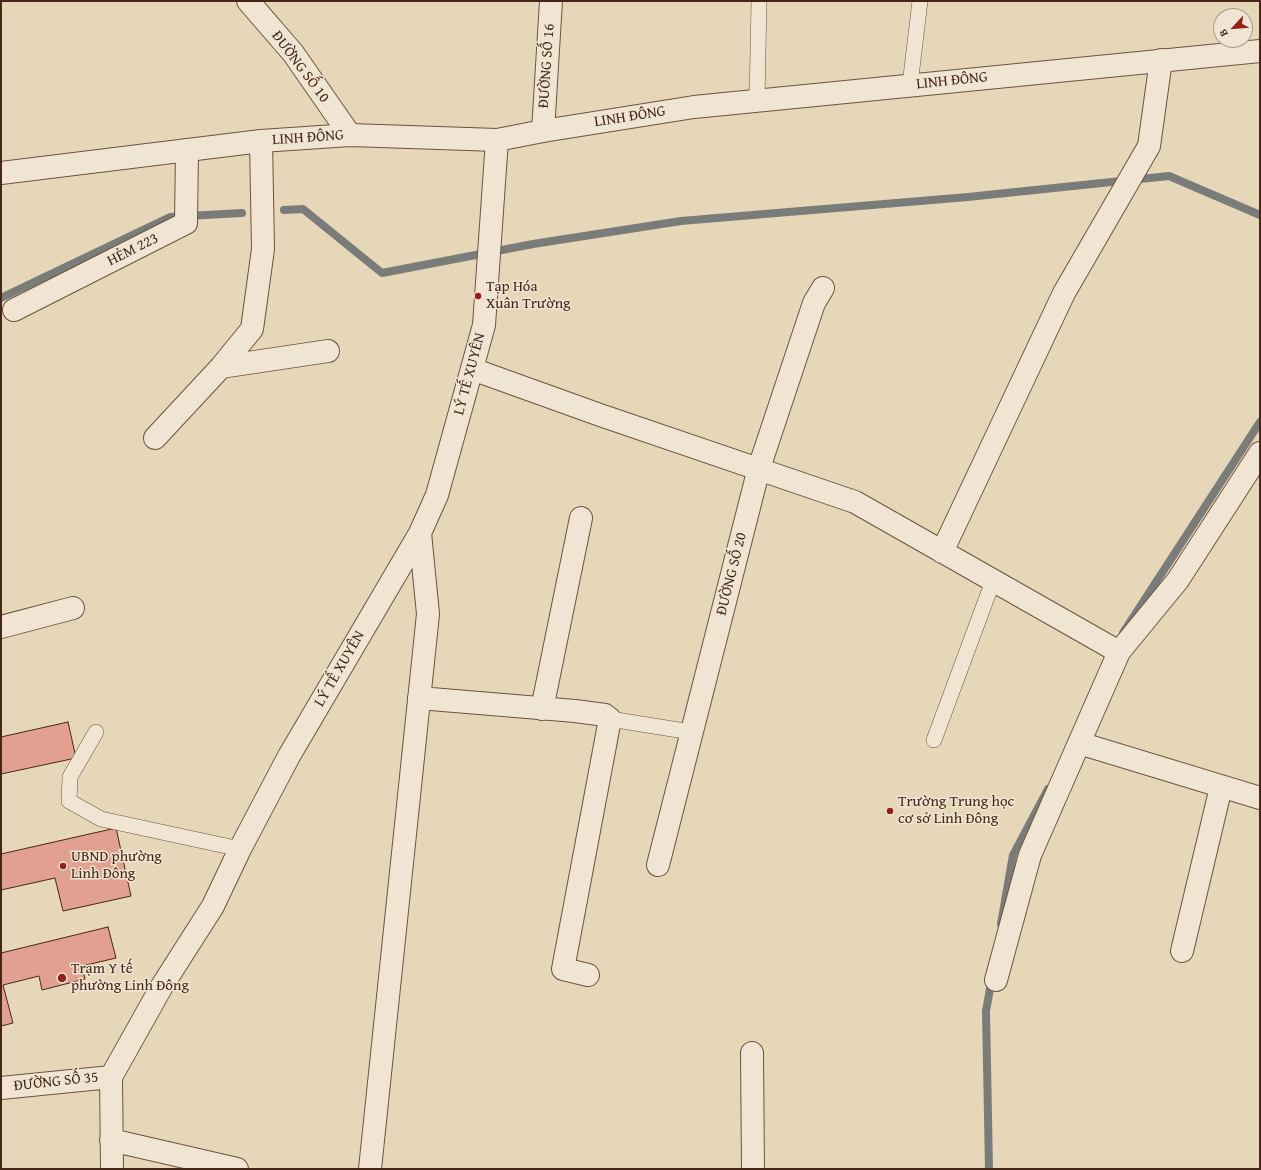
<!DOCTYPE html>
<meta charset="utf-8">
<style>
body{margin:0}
#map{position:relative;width:1261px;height:1170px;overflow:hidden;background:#e6d7b9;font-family:"Gentium Book Plus",serif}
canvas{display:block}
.frame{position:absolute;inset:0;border:2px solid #462618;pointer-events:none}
.north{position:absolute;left:1213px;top:8px;width:40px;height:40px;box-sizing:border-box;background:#efe5d2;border:1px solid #ab9988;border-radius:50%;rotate:244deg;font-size:11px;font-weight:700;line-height:16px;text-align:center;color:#462618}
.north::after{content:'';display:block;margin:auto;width:14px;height:18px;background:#8f2418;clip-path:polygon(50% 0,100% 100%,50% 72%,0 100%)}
</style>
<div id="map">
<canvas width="1261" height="1170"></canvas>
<div class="frame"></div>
<div class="north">B</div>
</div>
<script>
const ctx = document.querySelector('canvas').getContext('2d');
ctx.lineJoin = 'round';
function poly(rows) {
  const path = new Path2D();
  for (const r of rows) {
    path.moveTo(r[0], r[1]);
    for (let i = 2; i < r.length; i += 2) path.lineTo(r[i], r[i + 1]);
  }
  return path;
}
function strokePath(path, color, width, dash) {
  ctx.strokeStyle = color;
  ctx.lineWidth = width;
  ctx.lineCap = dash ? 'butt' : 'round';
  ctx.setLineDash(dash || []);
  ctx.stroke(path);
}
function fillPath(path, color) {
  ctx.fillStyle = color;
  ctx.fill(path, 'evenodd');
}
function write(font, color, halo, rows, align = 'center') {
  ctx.font = font + ' "Gentium Book Plus",serif';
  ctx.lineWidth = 3;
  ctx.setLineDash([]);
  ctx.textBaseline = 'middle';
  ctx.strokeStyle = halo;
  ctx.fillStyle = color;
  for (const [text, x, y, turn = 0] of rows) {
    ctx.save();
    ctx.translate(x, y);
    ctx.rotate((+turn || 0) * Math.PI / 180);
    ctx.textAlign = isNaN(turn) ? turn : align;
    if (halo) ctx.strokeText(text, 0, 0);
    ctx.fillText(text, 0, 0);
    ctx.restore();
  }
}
strokePath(poly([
 [284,210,303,209,382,273,533,244,681,221,968,197,1169,176,1260,215],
 [1,298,170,217,242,213],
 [1123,633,1260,422],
 [1001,924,1013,855,1048,789],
 [989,1169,986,1011,992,978]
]), '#7a7c7a', 8);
const building = poly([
 [68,722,76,758,1,774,1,737,68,722],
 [116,828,131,896,63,911,55,878,1,890,1,852,1,854,116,828],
 [108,927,116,958,82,966,85,979,42,990,39,976,3,985,13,1023,1,1026,1,953,108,927]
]);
fillPath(building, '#e2a091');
strokePath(building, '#462618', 1);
const service = poly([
 [910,85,920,1],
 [757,101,759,1],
 [610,719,691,732],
 [96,732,70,777,69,801,101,819,240,849],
 [934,740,993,581]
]);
const minor = poly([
 [248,1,293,53,350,135],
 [543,131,551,1],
 [14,310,186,223,187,150],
 [221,367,328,351],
 [472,369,600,415,855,502,1119,652],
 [155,438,221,367,252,329,263,249,261,141],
 [942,552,1064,293,1149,146,1161,60],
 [1,627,73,608],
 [419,698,575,711,605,715,610,719,563,969,588,975],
 [542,709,581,518],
 [1079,743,1260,798],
 [658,865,759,468,814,303,823,288],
 [1182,951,1221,787],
 [996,980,1030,855,1119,652,1178,580,1260,453],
 [752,1053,753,1169],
 [1,1088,111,1077],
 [111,1140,237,1169],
 [112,1169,111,1077,162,986,213,906,240,849,289,756,420,533,437,495,484,325,497,140],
 [370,1169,428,614,420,533]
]);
const tertiary = poly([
 [1,173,261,141,350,135,497,140,543,131,694,107,1260,51]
]);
strokePath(service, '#6e5240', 16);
strokePath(minor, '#6e5240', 24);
strokePath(tertiary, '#6e5240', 24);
strokePath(service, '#efe5d2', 15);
strokePath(minor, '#efe5d2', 22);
strokePath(tertiary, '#efe5d2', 22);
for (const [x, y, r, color] of [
 [478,296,4,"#8f2418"],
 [890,811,4,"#8f2418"],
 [63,866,4,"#8f2418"],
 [62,978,5,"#8f2418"]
]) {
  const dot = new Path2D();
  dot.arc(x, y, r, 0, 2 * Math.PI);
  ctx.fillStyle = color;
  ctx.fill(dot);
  strokePath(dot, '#efe5d2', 1.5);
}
write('15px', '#462618', '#efe5d2', [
 ["ĐƯỜNG SỐ 16",547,66,-86],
 ["ĐƯỜNG SỐ 10",300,67,53],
 ["LINH ĐÔNG",952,81,-6],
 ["LINH ĐÔNG",630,117,-9],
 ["LINH ĐÔNG",308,138,-4],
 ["HẺM 223",133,250,-27],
 ["LÝ TẾ XUYÊN",470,374,-75],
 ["ĐƯỜNG SỐ 20",732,574,-76],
 ["LÝ TẾ XUYÊN",340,669,-60],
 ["ĐƯỜNG SỐ 35",56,1082,-6]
]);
write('15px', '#462618', '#efe5d2', [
 ["Tạp Hóa",486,287],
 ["Xuân Trường",486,304],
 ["Trường Trung học",898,802],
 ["cơ sở Linh Đông",898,819],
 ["UBND phường",71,857],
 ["Linh Đông",71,874],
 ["Trạm Y tế",71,969],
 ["phường Linh Đông",71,986]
], 'left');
</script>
